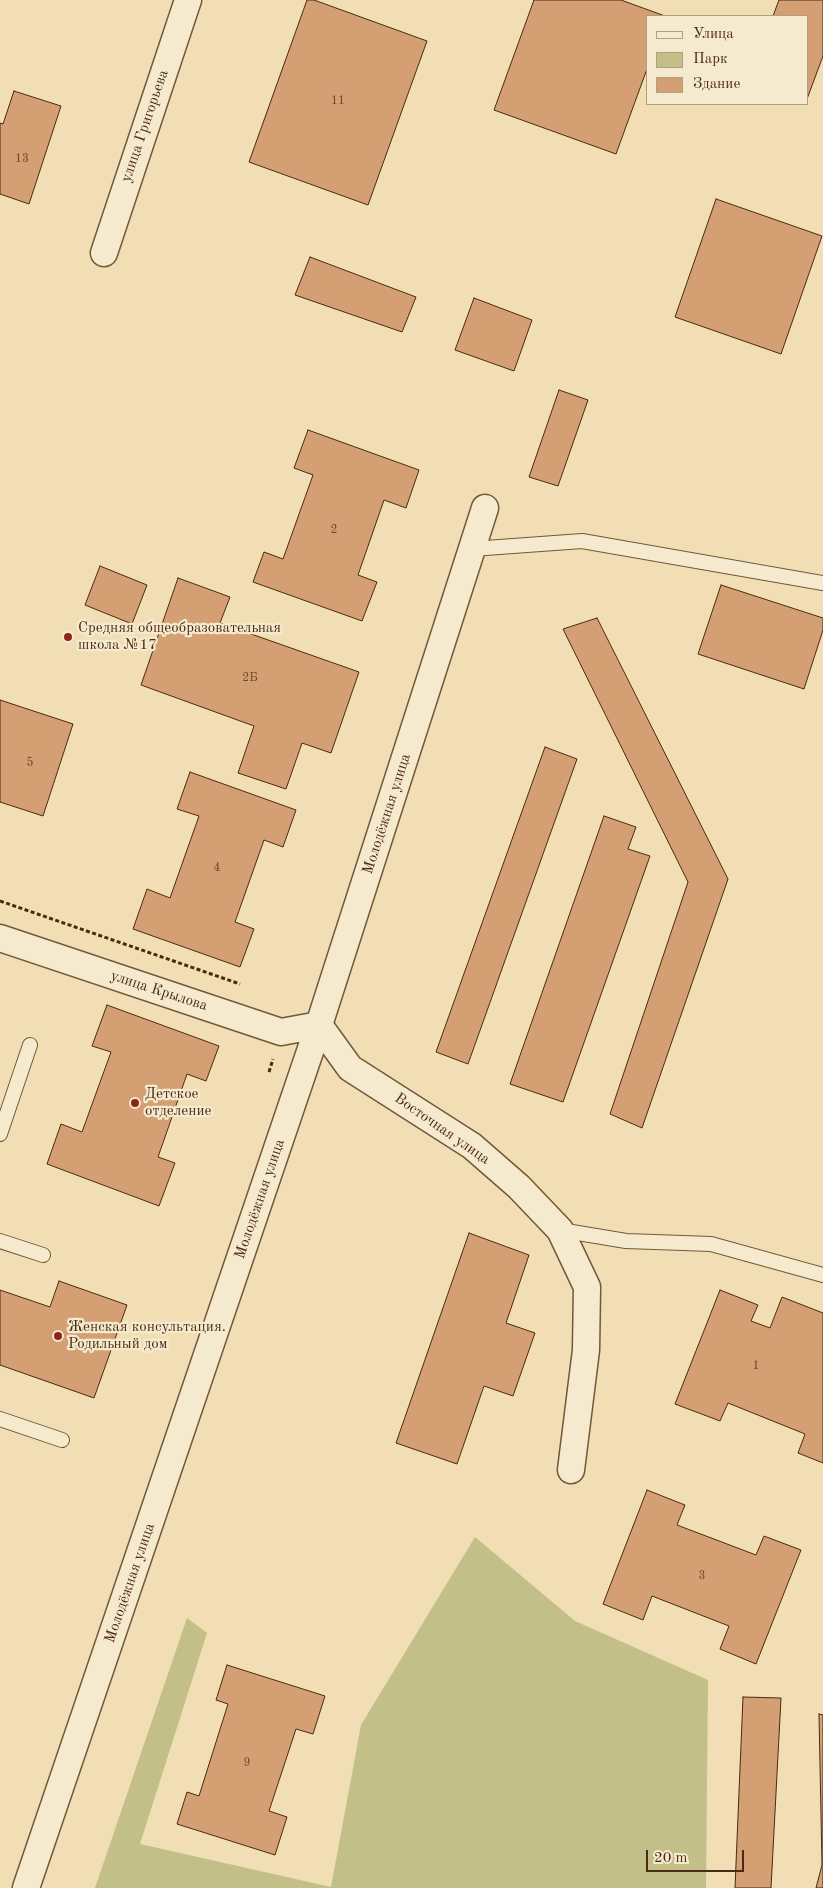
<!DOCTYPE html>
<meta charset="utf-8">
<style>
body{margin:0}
#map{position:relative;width:823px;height:1888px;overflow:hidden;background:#f1deb4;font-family:"Old Standard TT",serif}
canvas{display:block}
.legend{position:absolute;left:646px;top:15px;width:162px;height:90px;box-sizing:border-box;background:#f6eace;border:1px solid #b19d83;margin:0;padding:6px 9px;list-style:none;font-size:15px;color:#492a12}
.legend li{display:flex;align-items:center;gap:10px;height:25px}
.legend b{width:25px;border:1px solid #b19d83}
.scale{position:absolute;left:646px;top:1850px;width:98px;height:22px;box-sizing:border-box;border:2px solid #492a12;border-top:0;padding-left:6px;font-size:15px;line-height:18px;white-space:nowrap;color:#492a12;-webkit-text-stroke:4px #f6eace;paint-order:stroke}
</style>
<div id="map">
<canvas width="823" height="1888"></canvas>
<ul class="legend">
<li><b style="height:6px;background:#f6eace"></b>Улица</li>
<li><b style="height:14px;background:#c2bf88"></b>Парк</li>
<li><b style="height:14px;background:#d49f73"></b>Здание</li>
</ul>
<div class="scale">20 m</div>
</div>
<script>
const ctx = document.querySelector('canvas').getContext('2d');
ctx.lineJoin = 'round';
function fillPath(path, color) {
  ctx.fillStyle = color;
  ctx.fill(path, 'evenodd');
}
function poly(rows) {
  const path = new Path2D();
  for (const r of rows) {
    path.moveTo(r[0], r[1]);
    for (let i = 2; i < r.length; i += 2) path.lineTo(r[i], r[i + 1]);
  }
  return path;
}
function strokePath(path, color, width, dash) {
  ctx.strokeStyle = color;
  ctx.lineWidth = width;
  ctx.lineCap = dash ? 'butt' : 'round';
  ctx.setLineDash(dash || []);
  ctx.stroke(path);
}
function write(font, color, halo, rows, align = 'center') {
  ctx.font = font + ' "Old Standard TT",serif';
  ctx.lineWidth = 4.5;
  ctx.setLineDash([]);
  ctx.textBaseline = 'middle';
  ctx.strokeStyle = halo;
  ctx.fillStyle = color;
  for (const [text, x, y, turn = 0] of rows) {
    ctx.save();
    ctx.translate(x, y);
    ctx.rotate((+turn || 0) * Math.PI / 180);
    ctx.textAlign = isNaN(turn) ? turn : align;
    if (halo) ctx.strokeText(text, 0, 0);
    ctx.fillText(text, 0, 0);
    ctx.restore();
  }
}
fillPath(poly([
 [475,1537,575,1621,708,1680,706,1888,95,1888,187,1618,207,1633,140,1844,331,1887,361,1725]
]), '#c2bf88');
const building = poly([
 [307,0,314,0,427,41,368,205,249,162,307,0],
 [534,0,621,0,665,16,647,16,647,69,616,154,494,110,534,0],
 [779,0,823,0,823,56,807,99,807,16,773,16,779,0],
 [14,91,61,106,29,204,0,194,0,123,3,124,14,91],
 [716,199,822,236,781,354,675,317,716,199],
 [310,257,416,297,402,332,295,295,310,257],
 [474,298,532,320,514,371,455,350,474,298],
 [559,390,588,400,558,486,529,477,559,390],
 [308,430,419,470,406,508,384,500,358,575,377,582,362,621,253,582,264,552,283,559,313,475,294,468,308,430],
 [100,566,147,585,132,624,85,605,100,566],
 [178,578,230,597,220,623,359,672,331,753,302,743,286,789,238,773,254,726,141,685,178,578],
 [721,585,823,618,823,630,804,689,698,654,721,585],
 [597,618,728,879,642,1128,610,1114,688,882,563,629,597,618],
 [0,700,73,724,43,816,0,802,0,700],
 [545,747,577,759,468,1064,436,1052,545,747],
 [190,772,296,810,283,847,264,840,235,922,254,929,240,967,133,929,147,889,170,898,199,816,177,809,190,772],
 [604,816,636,827,628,849,650,856,563,1102,510,1084,604,816],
 [107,1005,219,1046,206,1081,187,1074,158,1157,175,1163,159,1206,47,1164,61,1124,82,1132,111,1052,92,1046,107,1005],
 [469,1233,529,1255,506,1323,535,1333,513,1396,484,1386,457,1464,396,1443,469,1233],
 [59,1281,127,1305,94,1398,0,1365,0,1290,50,1307,59,1281],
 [720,1290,758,1305,751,1321,770,1328,782,1297,823,1313,823,1463,798,1453,805,1434,728,1403,720,1421,675,1404,720,1290],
 [647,1490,685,1505,677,1525,756,1555,764,1536,801,1550,756,1664,720,1649,729,1626,652,1596,643,1620,603,1604,647,1490],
 [227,1665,325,1696,313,1734,296,1729,269,1811,287,1817,275,1855,177,1824,187,1792,199,1796,228,1704,216,1700,227,1665],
 [743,1697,781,1698,771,1888,735,1888,743,1697],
 [819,1714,823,1715,823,1888,816,1888,822,1865,819,1714]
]);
fillPath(building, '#d49f73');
strokePath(building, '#492a12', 1);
const service = poly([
 [472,549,582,541,823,583],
 [0,1134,30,1045],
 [560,1230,626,1241,711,1244,823,1275],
 [0,1241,43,1255],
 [0,1419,62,1440]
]);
const minor = poly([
 [104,253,188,0],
 [0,938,281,1032,319,1025,350,1068,472,1146,519,1187,560,1230,587,1287,586,1350,571,1470],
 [26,1888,319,1025,485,508]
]);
strokePath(service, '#73573a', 16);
strokePath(minor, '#73573a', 29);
strokePath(poly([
 [0,901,240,984],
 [269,1072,273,1059]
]), '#492a12', 3, [4, 2.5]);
strokePath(service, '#f6eace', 14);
strokePath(minor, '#f6eace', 26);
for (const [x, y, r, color] of [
 [68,637,5,"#8f2418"],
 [135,1103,5,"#8f2418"],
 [58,1336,5,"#8f2418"]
]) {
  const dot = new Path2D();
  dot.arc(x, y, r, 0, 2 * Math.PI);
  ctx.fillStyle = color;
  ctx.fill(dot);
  strokePath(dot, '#f6eace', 2);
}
write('12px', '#6c472a', null, [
 ["11",338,101],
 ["13",22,159],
 ["2",334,530],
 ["2Б",250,678],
 ["5",30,763],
 ["4",217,868],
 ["1",756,1366],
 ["3",702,1576],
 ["9",247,1763]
]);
write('15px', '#492a12', '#f6eace', [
 ["улица Григорьева",145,126,-71],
 ["Молодёжная улица",387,814,-72],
 ["улица Крылова",159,991,18],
 ["Восточная улица",442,1129,35],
 ["Молодёжная улица",260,1199,-71],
 ["Молодёжная улица",130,1583,-71]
]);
write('15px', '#492a12', '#f6eace', [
 ["Средняя общеобразовательная",78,628],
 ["школа №17",78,645],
 ["Детское",145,1094],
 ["отделение",145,1111],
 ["Женская консультация.",68,1327],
 ["Родильный дом",68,1344]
], 'left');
</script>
